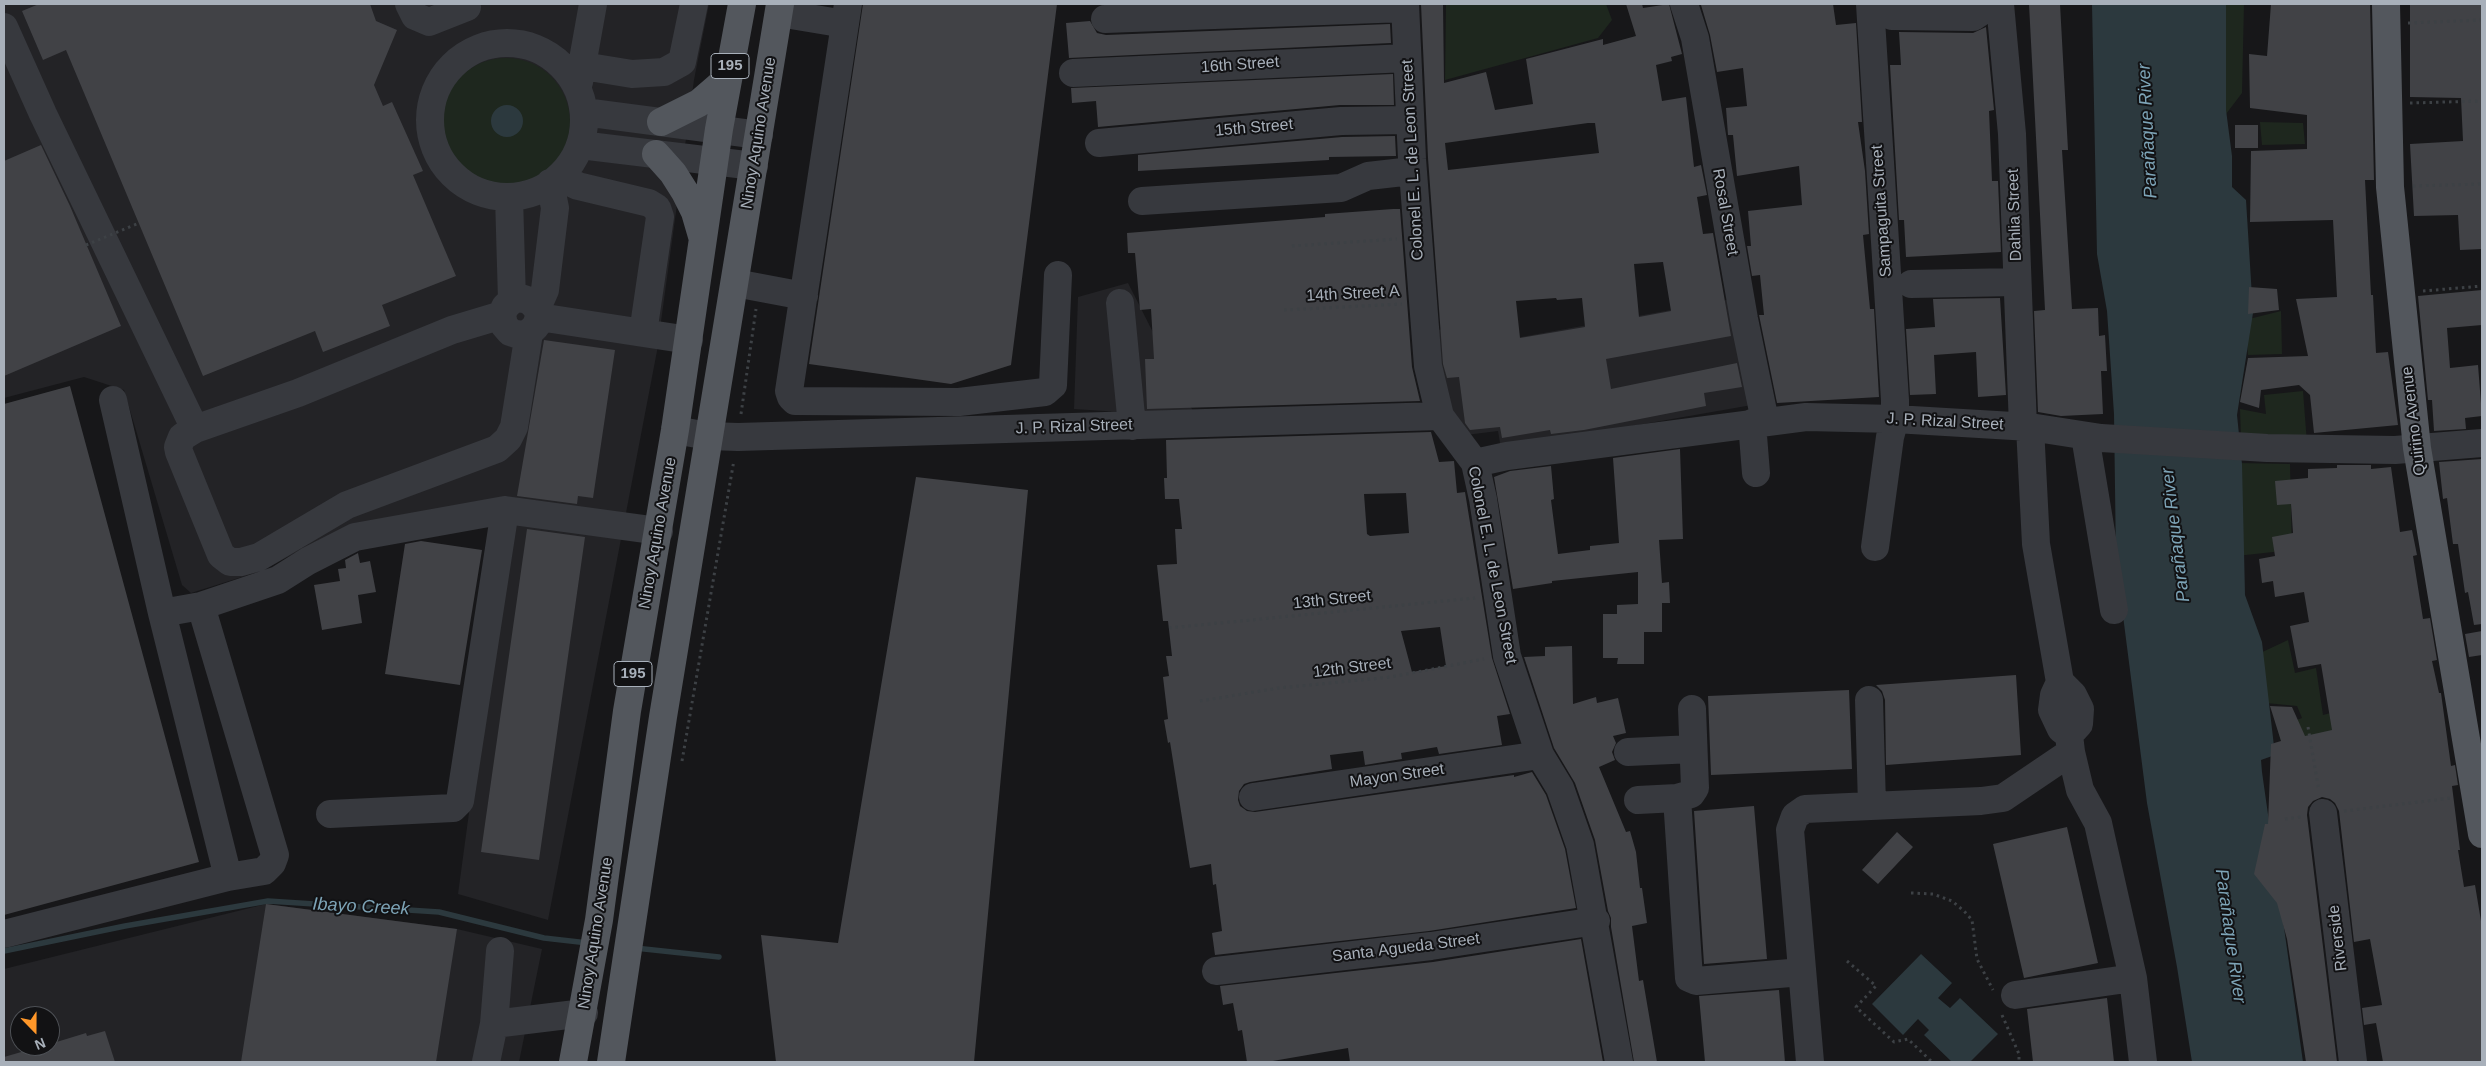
<!DOCTYPE html>
<meta charset="utf-8">
<style>
body{margin:0}
#map{position:relative;width:2486px;height:1066px;overflow:hidden;background:#171719;font-family:Arial,sans-serif}
canvas{display:block}
.frame{position:absolute;inset:0;border:5px solid #a8b0ba;pointer-events:none}
.north{position:absolute;left:10px;top:1006px;width:50px;height:50px;box-sizing:border-box;background:#121214;border:1px solid #4e5156;border-radius:50%;rotate:158deg;font-size:14px;font-weight:700;line-height:20px;text-align:center;color:#a8b0ba}
.north::after{content:'';display:block;margin:auto;width:18px;height:22px;background:#ff9729;clip-path:polygon(50% 0,100% 100%,50% 72%,0 100%)}
</style>
<div id="map">
<canvas width="2486" height="1066"></canvas>
<div class="frame"></div>
<div class="north">N</div>
</div>
<script>
const ctx = document.querySelector('canvas').getContext('2d');
ctx.lineJoin = 'round';
function fillPath(path, color) {
  ctx.fillStyle = color;
  ctx.fill(path, 'evenodd');
}
function poly(rows) {
  const path = new Path2D();
  for (const r of rows) {
    if (r.length === 3) {
      path.moveTo(r[0] + r[2], r[1]);
      path.arc(r[0], r[1], r[2], 0, 2 * Math.PI);
      continue;
    }
    path.moveTo(r[0], r[1]);
    for (let i = 2; i < r.length; i += 2) path.lineTo(r[i], r[i + 1]);
  }
  return path;
}
function strokePath(path, color, width, dash) {
  ctx.strokeStyle = color;
  ctx.lineWidth = width;
  ctx.lineCap = dash ? 'butt' : 'round';
  ctx.setLineDash(dash || []);
  ctx.stroke(path);
}
function write(font, color, halo, rows, align = 'center') {
  ctx.font = font + ' Arial,sans-serif';
  ctx.lineWidth = 4;
  ctx.setLineDash([]);
  ctx.textBaseline = 'middle';
  ctx.strokeStyle = halo;
  ctx.fillStyle = color;
  for (const [text, x, y, turn = 0] of rows) {
    ctx.save();
    ctx.translate(x, y);
    ctx.rotate((+turn || 0) * Math.PI / 180);
    ctx.textAlign = isNaN(turn) ? turn : align;
    if (halo) ctx.strokeText(text, 0, 0);
    ctx.fillText(text, 0, 0);
    ctx.restore();
  }
}
fillPath(poly([
 [4,4,709,4,694,80,657,351,548,920,458,894,511,502,303,549,261,571,191,593,182,585,124,390,84,377,4,398],
 [1128,283,1196,417,1074,409,1078,297],
 [1732,299,1752,405,1501,449,1498,431,1466,435,1433,381,1428,331,1485,324,1488,343],
 [266,904,457,929,542,949,519,1062,4,1062,4,969],
 [20,1016,50,1016,50,1046,20,1046]
]), '#232326');
fillPath(poly([
 [1446,4,1606,4,1612,20,1598,38,1445,80],
 [2202,4,2244,4,2242,93,2223,118],
 [506,122,64],
 [2260,122,2303,123,2305,144,2262,145],
 [2281,311,2282,354,2248,355,2245,320],
 [2303,391,2307,443,2241,439,2240,409,2266,414,2264,395],
 [2237,463,2290,464,2292,550,2227,557],
 [2288,640,2295,673,2316,668,2323,715,2338,711,2343,732,2281,741,2277,727,2302,718,2297,706,2266,703,2256,655]
]), '#1e271e');
fillPath(poly([
 [2092,4,2226,4,2226,110,2232,156,2232,187,2246,200,2253,313,2237,415,2242,464,2245,595,2262,642,2275,755,2261,760,2262,772,2303,1062,2192,1062,2177,967,2147,803,2116,561,2114,414,2107,311,2097,254],
 [507,121,16],
 [1921,954,1952,983,1938,998,1950,1008,1960,998,1998,1034,1970,1062,1952,1062,1924,1035,1929,1030,1918,1019,1903,1035,1872,1004]
]), '#2c393e');
strokePath(poly([
 [635,948,719,957],
 [4,951,125,926,268,901,439,912,544,938,588,943]
]), '#2c393e', 5.5);
fillPath(poly([
 [39,4,370,4,376,21,397,30,374,85,383,106,392,102,423,171,413,175,456,276,382,305,390,326,323,352,315,331,203,376,66,50,43,60,22,11],
 [863,4,1057,4,1011,365,951,384,809,364],
 [1421,4,1443,4,1444,83,1486,72,1495,110,1533,104,1526,59,1603,39,1603,45,1636,36,1626,4,1642,4,1643,8,1669,4,1682,54,1671,57,1672,61,1656,65,1662,101,1686,97,1694,167,1701,165,1707,195,1697,197,1703,234,1713,233,1731,336,1606,359,1611,389,1737,363,1742,387,1704,393,1706,406,1584,430,1551,434,1550,430,1502,438,1500,427,1470,430,1465,423,1459,377,1447,378,1443,364,1428,158],
 [1588,123,1595,123,1599,153,1448,170,1445,143],
 [1663,262,1671,311,1639,317,1634,264],
 [1556,298,1557,300,1582,298,1585,327,1520,338,1516,301],
 [1712,4,1833,4,1836,25,1856,23,1862,122,1858,122,1865,171,1869,234,1863,235,1870,309,1874,309,1879,397,1777,403,1759,315,1764,315,1760,275,1752,276,1747,246,1751,246,1748,211,1802,205,1799,166,1737,176,1733,135,1728,135,1726,108,1747,106,1743,68,1717,72,1710,35,1701,5],
 [2029,4,2060,4,2068,150,2062,150,2072,309,2098,308,2099,336,2105,335,2107,371,2101,371,2103,414,2061,416,2038,412,2034,311,2045,310],
 [2271,4,2370,4,2374,180,2365,180,2371,295,2373,295,2376,353,2388,352,2398,425,2314,433,2310,395,2299,385,2261,390,2259,408,2240,402,2248,358,2308,356,2296,299,2337,297,2333,220,2250,222,2251,151,2307,149,2307,115,2250,108,2249,54,2267,56],
 [2410,4,2481,4,2482,249,2460,250,2458,215,2414,216,2410,144,2463,141,2461,98,2410,97],
 [1090,21,1097,33,1106,35,1390,24,1391,43,1069,58,1066,23],
 [1986,27,1994,110,1989,111,1992,181,1998,181,2001,252,1906,257,1904,220,1899,220,1890,65,1901,65,1899,32,1973,33],
 [1393,74,1394,105,1340,105,1098,127,1096,101,1072,103,1071,88],
 [2235,125,2258,125,2258,148,2235,148],
 [1395,136,1396,156,1329,157,1329,160,1138,171,1138,155,1342,137],
 [41,145,70,206,121,326,4,376,4,161],
 [1393,209,1400,209,1412,367,1420,401,1147,409,1145,359,1154,359,1151,309,1140,310,1135,253,1128,253,1127,233,1325,217,1325,214],
 [2249,287,2277,289,2279,310,2248,314],
 [2482,290,2482,325,2447,328,2450,368,2478,365,2482,416,2465,418,2466,429,2434,431,2432,400,2428,400,2418,296],
 [2000,298,2006,395,1978,397,1976,352,1934,355,1936,394,1910,395,1906,329,1935,327,1933,299],
 [544,340,615,350,593,498,578,496,577,504,517,496],
 [70,386,199,862,4,915,4,404],
 [1431,432,1439,462,1454,461,1457,493,1465,492,1492,658,1510,714,1497,716,1502,745,1439,754,1437,747,1401,753,1402,759,1365,765,1363,751,1330,755,1332,769,1250,782,1244,784,1239,791,1238,800,1240,806,1247,811,1255,812,1514,775,1514,777,1532,772,1546,795,1565,849,1576,908,1429,931,1215,955,1212,933,1222,931,1216,884,1213,885,1211,864,1190,868,1170,742,1168,743,1164,720,1168,719,1163,677,1169,676,1166,656,1172,656,1168,621,1163,621,1157,565,1177,564,1175,529,1182,529,1179,499,1165,499,1164,478,1167,478,1166,440],
 [1406,493,1409,533,1370,536,1367,534,1364,494],
 [1440,627,1446,666,1412,672,1401,631],
 [1680,449,1683,539,1659,540,1662,583,1669,582,1670,603,1662,603,1662,632,1644,632,1644,664,1617,664,1618,658,1603,658,1603,614,1617,614,1617,605,1638,604,1638,572,1552,581,1552,583,1513,589,1494,477,1510,471,1551,466,1554,499,1551,500,1558,554,1590,550,1590,546,1619,543,1613,458],
 [2482,459,2482,624,2474,625,2468,592,2465,593,2458,544,2453,544,2447,498,2443,499,2439,462],
 [2337,465,2371,465,2371,469,2391,467,2400,532,2412,530,2417,555,2413,556,2423,619,2430,618,2437,660,2432,661,2439,693,2441,693,2451,766,2455,765,2458,785,2452,786,2460,850,2458,850,2464,887,2475,885,2481,921,2482,1062,2383,1062,2376,1023,2364,1025,2362,1008,2382,1005,2370,939,2354,942,2339,811,2335,803,2330,799,2322,797,2313,801,2308,807,2307,815,2337,1062,2306,1062,2287,939,2277,903,2254,874,2265,824,2268,824,2271,744,2281,741,2270,706,2292,707,2305,736,2332,730,2321,664,2298,668,2290,626,2309,622,2304,592,2275,597,2273,581,2262,583,2259,559,2275,556,2272,537,2293,533,2291,504,2277,505,2275,481,2308,478,2308,469,2337,468],
 [916,477,1028,490,974,1062,776,1062,761,935,838,943],
 [527,529,585,537,539,860,481,852],
 [421,541,482,550,460,685,385,674,405,544],
 [358,553,360,563,370,561,376,592,358,595,362,623,322,630,314,585,340,581,338,569,346,568,345,560],
 [2482,631,2482,655,2469,657,2465,634],
 [1572,646,1573,704,1596,697,1597,703,1618,698,1626,733,1613,736,1616,743,1612,752,1615,760,1599,767,1626,832,1630,831,1636,852,1640,888,1642,888,1647,923,1632,926,1639,981,1643,980,1657,1062,1634,1062,1611,927,1611,918,1608,911,1595,840,1575,783,1554,748,1524,657,1545,656,1545,647],
 [2016,675,2021,755,1886,765,1885,700,1882,691,1876,685],
 [1849,690,1852,769,1711,775,1708,696],
 [1754,806,1767,959,1704,964,1694,811],
 [2067,827,2098,963,2024,978,1993,844],
 [1897,832,1913,847,1878,884,1862,870],
 [266,904,457,929,436,1062,241,1062],
 [1581,939,1603,1062,1350,1062,1348,1048,1267,1062,1247,1062,1242,1030,1238,1031,1233,1003,1223,1005,1220,986,1433,962],
 [1779,990,1785,1062,1705,1062,1699,996],
 [2107,998,2114,1062,2033,1062,2027,1009],
 [105,1031,115,1062,4,1062,4,1057,42,1046,50,1046,50,1044,86,1033,87,1036]
]), '#414246');
strokePath(poly([
 [2408,23,2482,20],
 [2410,103,2482,101],
 [2413,186,2482,184],
 [1292,246,1397,239],
 [2423,291,2482,286],
 [1284,310,1402,304],
 [741,414,756,309],
 [1169,628,1475,598],
 [1200,701,1279,688,1391,677,1484,659],
 [2308,727,2319,791],
 [682,761,734,460],
 [2344,811,2452,798],
 [2285,819,2301,817],
 [1911,893,1933,894,1952,901,1964,911,1972,920,1977,959,1993,990],
 [1847,961,1876,986,1856,1007,1894,1042,1908,1039,1932,1062],
 [2002,1015,2019,1054,2019,1062]
]), '#3d4145', 3, [2.5, 4]);
strokePath(poly([
 [409,4,415,16,429,22,467,7],
 [848,4,789,391,791,397,795,401,959,402,1045,392,1053,385,1058,275],
 [1405,4,1412,159,1428,366,1440,416,1475,463,1483,499,1507,656,1540,755,1560,788,1580,845,1619,1062],
 [1684,4,1695,38,1744,319,1765,421],
 [1870,4,1895,400,1895,419,1890,437,1875,547],
 [1886,4,1888,12,1892,16,1973,17,1979,13,1980,4],
 [2000,4,2012,134,2023,427],
 [779,13,845,24],
 [1105,19,1405,8],
 [4,27,43,114,195,429],
 [507,120,77],
 [583,66,632,74,664,72,682,62,694,4],
 [1073,73,1407,58],
 [579,82,593,4],
 [584,112,759,135],
 [1099,143,1341,121,1410,120],
 [580,145,754,166],
 [559,177,578,186,649,203,657,208,660,217,643,333],
 [509,197,512,300,505,307,502,315,504,325,510,332,519,335,529,333,536,326,539,317,537,308,530,301,521,298,512,300],
 [1142,201,1341,188,1368,176,1412,171],
 [735,283,804,296],
 [1911,284,2017,282],
 [1120,303,1132,426],
 [537,308,545,290,555,208,550,183],
 [502,315,452,330,298,393,195,429,182,437,178,447,179,452,221,555,230,562,241,562,259,557,347,505,497,449,508,439,514,427,529,333],
 [539,317,689,340],
 [113,400,162,613,228,877],
 [1752,423,1756,473],
 [2030,427,2036,544,2060,682,2054,695,2052,710,2061,729,2069,735],
 [675,430,708,436,738,437,1440,416],
 [2085,436,2114,610],
 [1475,463,1507,456,1806,417,1895,419,2030,427,2101,438,2267,448,2395,450,2482,443],
 [162,613,201,606,278,580,308,561,355,537,505,510,659,531],
 [2060,682,2073,695,2080,709,2079,724,2069,735,2071,752,2080,790,2098,823,2102,841,2133,978,2143,1062],
 [1869,700,1872,805],
 [1692,709,1695,788,1691,794,1677,798,1689,978,1696,981,1802,972],
 [1628,752,1693,749],
 [1253,797,1540,755],
 [1638,800,1677,798],
 [2323,813,2353,1062],
 [330,814,453,808,460,801,505,510],
 [4,934,228,877,264,871,272,863,275,855,201,606],
 [1216,971,1431,946,1596,921],
 [2015,995,2133,978],
 [494,1024,584,1013],
 [486,1062,494,1024,500,951],
 [1810,1062,1790,830,1795,816,1805,809,1981,801,2003,798,2071,752]
]), '#37393e', 28);
strokePath(poly([
 [2386,4,2390,187,2417,448,2482,834],
 [661,122,699,103,728,78],
 [656,154,673,173,685,192,695,212,702,236],
 [573,1062,599,920,627,711,675,430,719,129,742,4],
 [611,1062,663,717,780,4]
]), '#53575d', 28);
strokePath(poly([
 [86,245,139,223]
]), '#3d4145', 3, [2.5, 4]);
for (const [x, y, w] of [
 [730,66,38],
 [633,674,38]
]) {
  const box = new Path2D();
  box.roundRect(x - w / 2, y - 12.5, w, 25, 4);
  ctx.fillStyle = '#121214';
  ctx.fill(box);
  strokePath(box, '#a8b0ba', 1);
}
write('bold 15px', '#a8b0ba', null, [
 ["195",730,66],
 ["195",633,674]
]);
write('16px', '#a8b0ba', '#121214', [
 ["16th Street",1240,65,-4],
 ["15th Street",1254,128,-5],
 ["Ninoy Aquino Avenue",759,133,-81],
 ["Colonel E. L. de Leon Street",1413,160,-93],
 ["Sampaguita Street",1882,211,-94],
 ["Rosal Street",1725,212,80],
 ["Dahlia Street",2015,215,-92],
 ["14th Street A",1353,294,-3],
 ["Quirino Avenue",2414,421,-97],
 ["J. P. Rizal Street",1945,422,3],
 ["J. P. Rizal Street",1074,427,-2],
 ["Ninoy Aquino Avenue",658,533,-80],
 ["Colonel E. L. de Leon Street",1492,565,79],
 ["13th Street",1332,600,-6],
 ["12th Street",1352,668,-7],
 ["Mayon Street",1397,776,-8],
 ["Ninoy Aquino Avenue",596,933,-81],
 ["Riverside",2338,938,-97],
 ["Santa Agueda Street",1406,948,-7]
]);
write('italic 18px', '#7da4b7', '#121214', [
 ["Parañaque River",2148,131,-93],
 ["Parañaque River",2176,535,-97],
 ["Ibayo Creek",361,907,3],
 ["Parañaque River",2230,936,82]
]);
</script>
